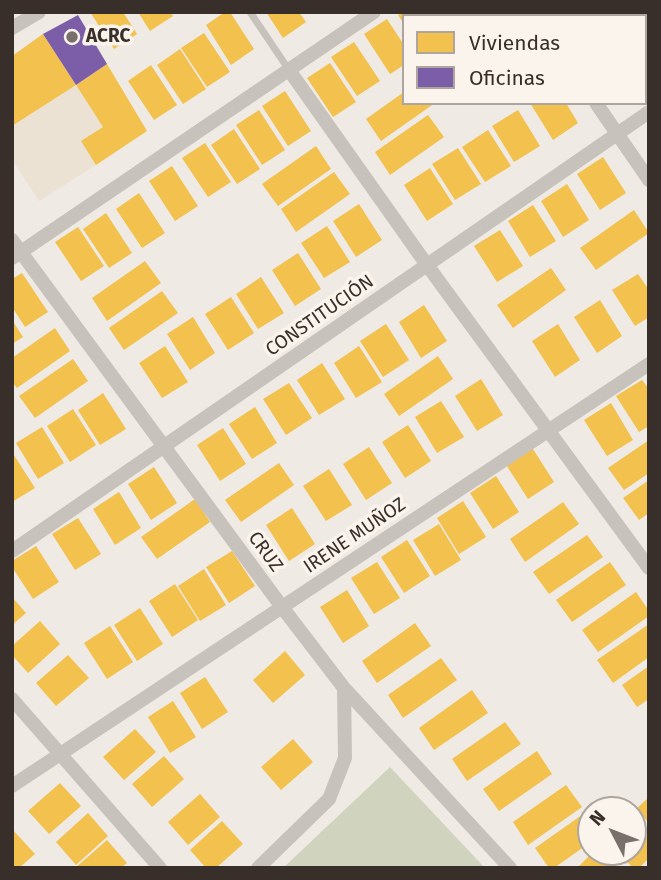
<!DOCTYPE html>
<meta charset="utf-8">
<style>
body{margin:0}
#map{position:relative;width:661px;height:880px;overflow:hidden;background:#efeae4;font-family:"Fira Sans",sans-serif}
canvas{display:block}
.frame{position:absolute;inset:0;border:14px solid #392f2a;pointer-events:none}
.legend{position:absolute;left:402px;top:14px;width:245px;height:91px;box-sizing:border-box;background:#faf4ec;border:2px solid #ada59e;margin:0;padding:9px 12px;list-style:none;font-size:21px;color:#392f2a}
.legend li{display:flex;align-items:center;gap:14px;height:35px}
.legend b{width:35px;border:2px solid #ada59e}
.north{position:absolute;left:577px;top:796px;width:70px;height:70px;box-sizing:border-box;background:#faf4ec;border:2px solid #ada59e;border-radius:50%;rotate:312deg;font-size:19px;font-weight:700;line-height:28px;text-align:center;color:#392f2a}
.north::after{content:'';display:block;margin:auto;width:24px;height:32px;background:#79706b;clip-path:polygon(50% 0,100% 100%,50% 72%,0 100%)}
</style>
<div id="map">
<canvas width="661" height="880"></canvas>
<div class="frame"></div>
<ul class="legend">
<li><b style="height:19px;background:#f2c14e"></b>Viviendas</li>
<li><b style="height:19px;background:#7b5ea7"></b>Oficinas</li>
</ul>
<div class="north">N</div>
</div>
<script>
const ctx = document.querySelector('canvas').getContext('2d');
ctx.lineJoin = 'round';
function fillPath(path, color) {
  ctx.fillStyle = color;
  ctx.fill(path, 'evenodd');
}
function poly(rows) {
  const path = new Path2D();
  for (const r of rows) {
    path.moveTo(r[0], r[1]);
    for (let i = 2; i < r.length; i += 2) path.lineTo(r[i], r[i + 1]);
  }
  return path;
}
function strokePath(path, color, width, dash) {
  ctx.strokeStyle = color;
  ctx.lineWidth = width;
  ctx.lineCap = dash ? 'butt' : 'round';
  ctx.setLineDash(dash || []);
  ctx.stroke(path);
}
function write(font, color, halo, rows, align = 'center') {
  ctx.font = font + ' "Fira Sans",sans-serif';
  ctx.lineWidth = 7;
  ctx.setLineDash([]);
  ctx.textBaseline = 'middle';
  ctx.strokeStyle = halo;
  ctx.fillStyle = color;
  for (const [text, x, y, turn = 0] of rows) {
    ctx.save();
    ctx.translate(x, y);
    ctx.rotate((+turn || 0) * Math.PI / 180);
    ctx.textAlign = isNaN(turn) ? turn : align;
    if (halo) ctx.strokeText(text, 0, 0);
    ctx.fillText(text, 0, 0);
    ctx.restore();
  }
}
fillPath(poly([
 [390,767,485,868,283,868]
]), '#d0d4be');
fillPath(poly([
 [76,85,103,127,96,165,39,201,12,160,12,126]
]), '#ece2d4');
fillPath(poly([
 [90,12,123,12,137,34,114,49],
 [138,12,170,12,173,16,150,31],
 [225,12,230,12,254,49,231,65,206,25],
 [266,12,299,12,306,22,283,38],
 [403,12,429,12,431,16,404,16,404,24,398,15],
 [581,12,629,12,624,16,576,16],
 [649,18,649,59,645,53,645,20],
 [387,19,404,45,404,65,390,74,364,34],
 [204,33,230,72,207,87,181,48],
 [43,34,76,85,12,126,12,56],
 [354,42,380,81,357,96,331,57],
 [180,49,206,89,183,104,157,65],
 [330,63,356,102,333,117,307,78],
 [107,64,147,131,96,165,81,141,103,127,76,85],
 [151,65,177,105,154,120,128,81],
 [285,91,311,131,288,146,262,106],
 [404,92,404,103,435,103,381,141,366,119],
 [530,103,566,103,578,123,553,140],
 [259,110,285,150,262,165,236,125],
 [518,110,540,146,514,162,492,126],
 [428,115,444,137,390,175,375,152],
 [234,129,260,169,237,184,211,145],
 [488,130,511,166,485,182,462,147],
 [205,143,231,182,208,197,182,158],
 [316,146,331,169,278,206,262,184],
 [458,148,481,184,455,200,432,164],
 [603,157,626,193,600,210,577,174],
 [172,166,198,206,175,221,149,181],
 [430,168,453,204,427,221,404,185],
 [334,172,350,194,296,232,281,209],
 [567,184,589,220,563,237,541,201],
 [139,193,165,233,142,248,116,209],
 [359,204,382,240,356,257,333,221],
 [533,205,556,241,530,257,508,221],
 [634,210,649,233,596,270,580,248],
 [106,213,132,253,109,268,83,229],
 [327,226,350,262,324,278,301,243],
 [78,227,104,266,81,281,55,242],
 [500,230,523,266,497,282,474,246],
 [298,253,321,289,295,306,272,270],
 [145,261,161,283,107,321,92,298],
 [551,268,566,290,513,328,497,305],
 [22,273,48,312,25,327,12,307,12,279],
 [638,274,649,290,649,317,635,326,612,290],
 [261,277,284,313,258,329,236,294],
 [162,291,178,313,124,350,109,328],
 [231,297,254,333,228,350,205,314],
 [600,300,622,336,597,353,574,317],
 [424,305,447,341,421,358,399,322],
 [193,317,215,353,190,370,167,334],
 [12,320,23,337,12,344],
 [386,324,409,360,383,377,360,341],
 [558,324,580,360,555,377,532,341],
 [55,328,70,351,17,388,12,382,12,358],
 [165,346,188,382,162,398,139,363],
 [359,346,382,382,356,398,334,363],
 [438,356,453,379,399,416,384,394],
 [73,359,88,381,35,418,19,396],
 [322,363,345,399,319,415,297,380],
 [481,379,503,415,477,431,455,396],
 [642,380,649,389,649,426,639,432,616,396],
 [289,383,312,418,286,435,263,399],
 [103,393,126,429,100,445,78,410],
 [441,401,464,437,437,453,415,417],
 [611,403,633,440,607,456,584,420],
 [255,407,277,443,252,459,229,424],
 [73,409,96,445,70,462,47,426],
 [408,425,431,461,405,478,382,442],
 [42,427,64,463,38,479,16,443],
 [223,428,246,464,220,481,197,445],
 [649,440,649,473,624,490,608,468],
 [531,446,554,482,528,499,505,463],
 [369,447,392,483,366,500,343,464],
 [12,452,35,488,12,502],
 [279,463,294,485,241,522,225,500],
 [154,467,177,503,151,520,128,484],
 [329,469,352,505,326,521,303,486],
 [496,476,519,512,493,529,470,493],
 [649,480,649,513,639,520,623,498],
 [119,492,141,528,115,545,93,509],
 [195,499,210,522,157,559,141,537],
 [463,501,486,537,459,554,437,518],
 [563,502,579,524,525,562,510,539],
 [292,508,315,544,289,561,266,525],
 [78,518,101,554,75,570,52,534],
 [439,524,461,560,435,576,413,540],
 [587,535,603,557,549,594,533,572],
 [407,540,430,576,404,593,381,557],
 [36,546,59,582,33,599,12,567,12,561],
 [232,551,255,586,229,603,206,567],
 [377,562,400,598,374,614,351,578],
 [610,562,626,585,572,622,556,600],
 [204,569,226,605,200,621,178,586],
 [175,584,198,620,172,637,149,601],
 [347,590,369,626,343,643,320,607],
 [636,592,649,611,649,616,598,652,582,630],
 [12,597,26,613,12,625],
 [140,608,163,644,137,661,114,625],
 [40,621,60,644,28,673,12,655,12,646],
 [415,623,431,646,377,683,362,661],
 [649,624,649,657,613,683,597,660],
 [110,626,133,662,107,679,84,643],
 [285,651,305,675,273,703,253,680],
 [68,655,89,678,56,706,36,683],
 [441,658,457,680,403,718,388,695],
 [649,666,649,699,637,707,622,685],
 [205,677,228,712,202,729,180,693],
 [472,690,488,713,434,750,419,728],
 [173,701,196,737,170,753,148,717],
 [505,722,521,744,467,781,452,759],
 [135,729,156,752,124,780,103,757],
 [293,739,313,762,281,790,261,767],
 [537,751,552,774,499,811,483,789],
 [164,756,184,779,152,807,132,784],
 [60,783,81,806,49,834,28,811],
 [566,785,582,807,528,845,513,822],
 [200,794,220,817,188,845,168,822],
 [649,797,649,823,636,809],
 [589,810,591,814,591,842,554,868,549,868,535,848],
 [88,813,108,836,76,865,56,842],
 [222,821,243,844,216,868,206,868,190,850],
 [633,823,649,840,649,858,639,868,633,868,618,852,633,852],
 [12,829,35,854,19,868,12,868],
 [107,840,127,863,121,868,75,868],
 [593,852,603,852,618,868,577,868]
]), '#f2c14e');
fillPath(poly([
 [78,15,107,64,76,85,43,34]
]), '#7b5ea7');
strokePath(poly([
 [250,12,289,70]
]), '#c8c2bc', 7);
strokePath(poly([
 [537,12,539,16],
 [12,28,39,12],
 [289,70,427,265,649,568],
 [596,103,649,180],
 [12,240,282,607,344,688,510,868],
 [12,258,374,12],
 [12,551,649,112],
 [12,699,160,868],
 [12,786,649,364],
 [258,868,329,799,345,758,344,688]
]), '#c8c2bc', 14);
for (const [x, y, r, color] of [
 [72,37,7,"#79706b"]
]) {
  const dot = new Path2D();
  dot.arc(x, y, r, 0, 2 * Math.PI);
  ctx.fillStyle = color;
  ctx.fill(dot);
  strokePath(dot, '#faf4ec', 2.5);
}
write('bold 19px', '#392f2a', '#faf4ec', [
 ["ACRC",86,37]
], 'left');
write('19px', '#392f2a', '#faf4ec', [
 ["CONSTITUCIÓN",320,316,-35],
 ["IRENE MUÑOZ",355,536,-34],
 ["CRUZ",265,552,54]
]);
</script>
